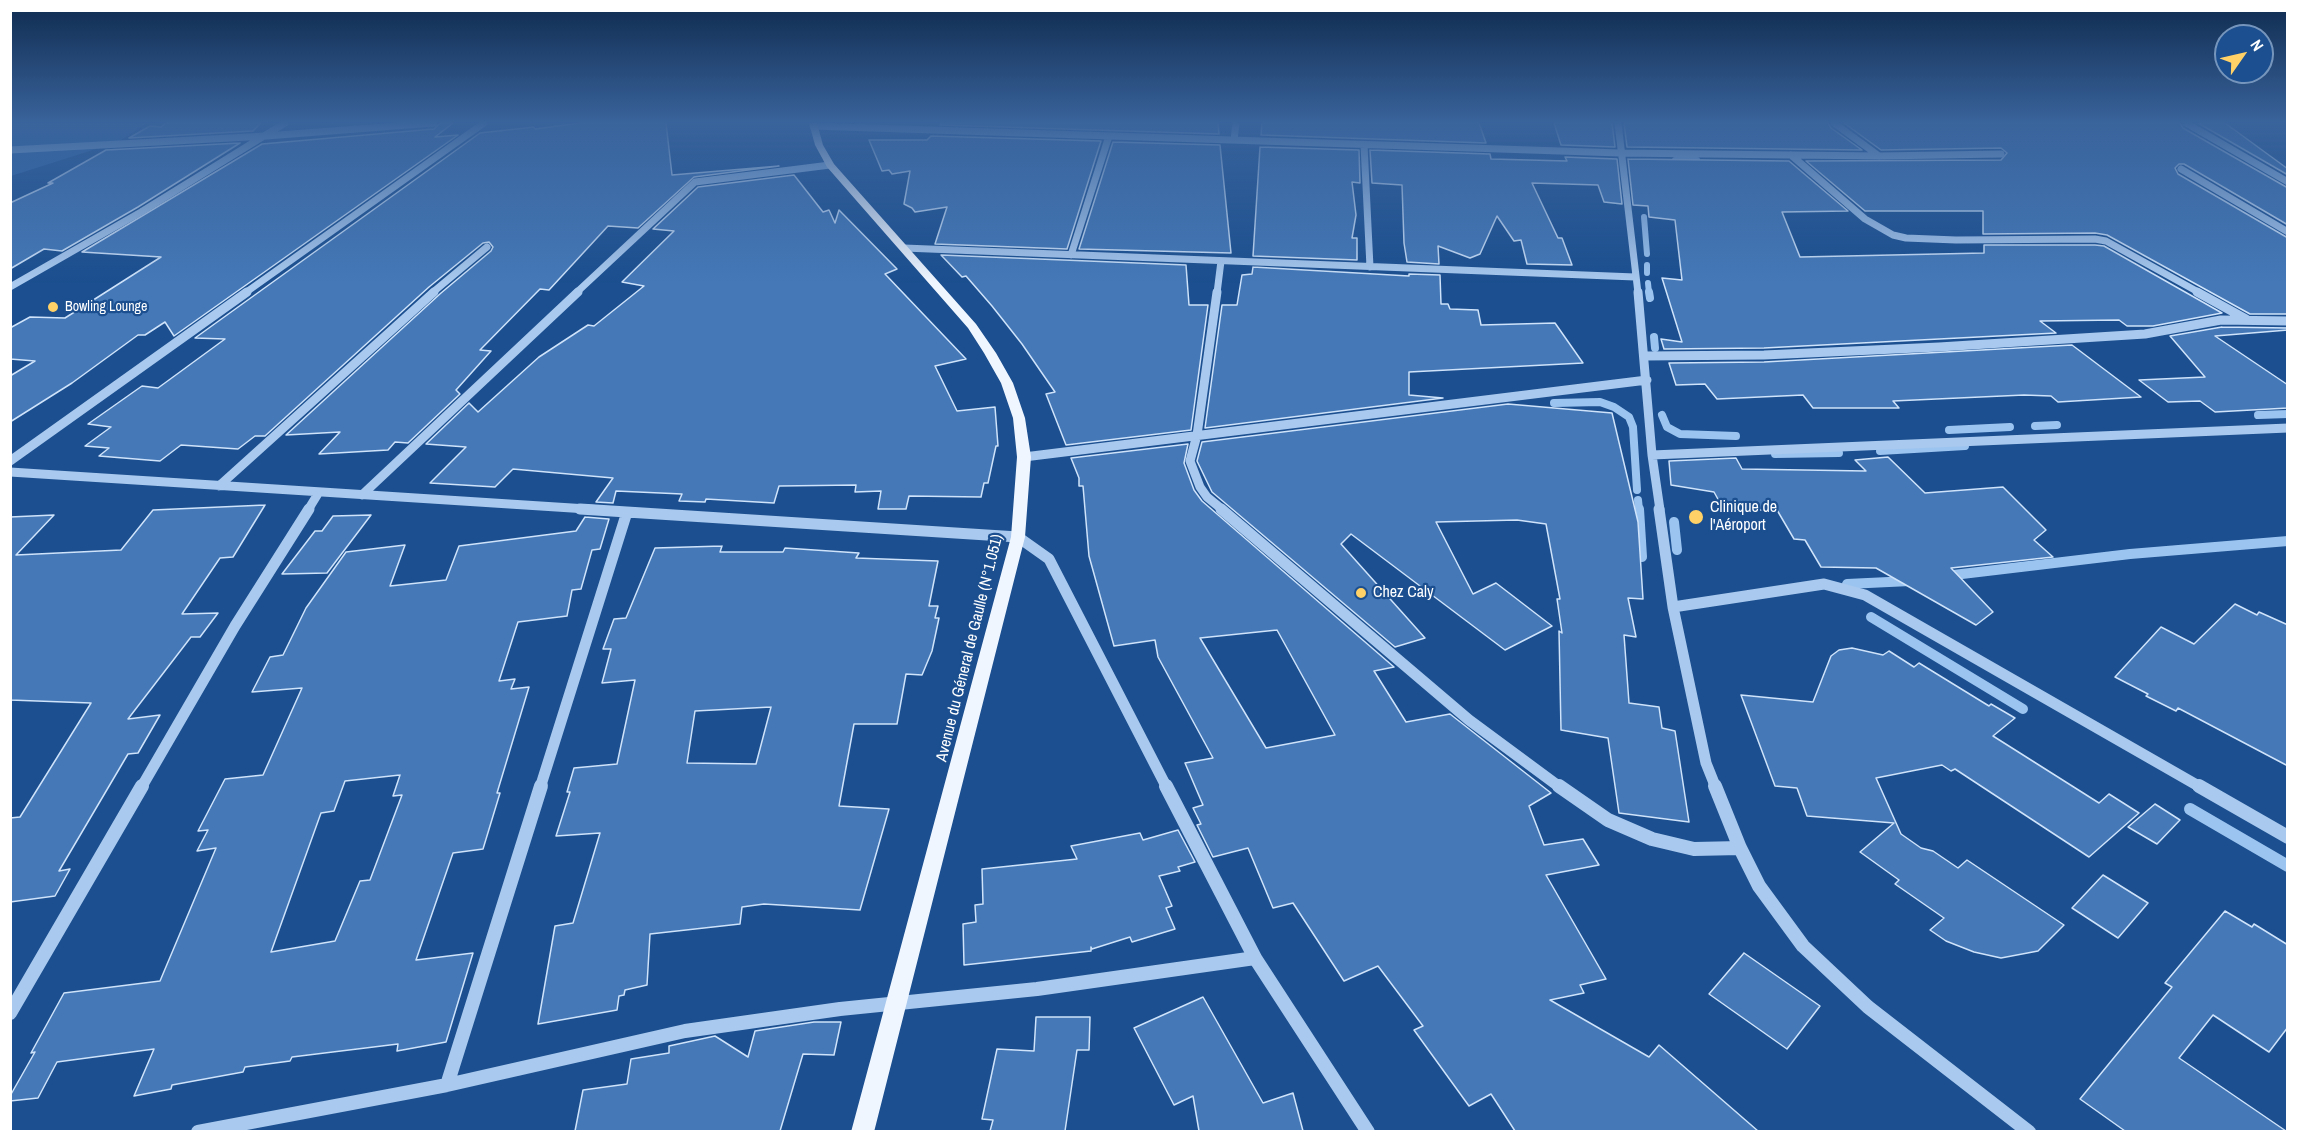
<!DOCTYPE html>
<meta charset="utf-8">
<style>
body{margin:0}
#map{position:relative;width:2298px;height:1142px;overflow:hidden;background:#1b4f8f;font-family:"Archivo Narrow",sans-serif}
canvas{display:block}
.frame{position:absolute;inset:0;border:12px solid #fff;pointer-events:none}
.north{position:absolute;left:2214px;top:24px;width:60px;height:60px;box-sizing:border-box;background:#1b4f8f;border:2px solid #7695bc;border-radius:50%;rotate:56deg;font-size:16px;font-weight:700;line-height:24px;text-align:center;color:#fff}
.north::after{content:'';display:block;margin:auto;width:21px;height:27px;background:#ffd166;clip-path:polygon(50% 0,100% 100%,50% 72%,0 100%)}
</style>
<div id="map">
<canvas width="2298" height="1142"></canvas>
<div class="frame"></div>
<div class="north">N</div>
</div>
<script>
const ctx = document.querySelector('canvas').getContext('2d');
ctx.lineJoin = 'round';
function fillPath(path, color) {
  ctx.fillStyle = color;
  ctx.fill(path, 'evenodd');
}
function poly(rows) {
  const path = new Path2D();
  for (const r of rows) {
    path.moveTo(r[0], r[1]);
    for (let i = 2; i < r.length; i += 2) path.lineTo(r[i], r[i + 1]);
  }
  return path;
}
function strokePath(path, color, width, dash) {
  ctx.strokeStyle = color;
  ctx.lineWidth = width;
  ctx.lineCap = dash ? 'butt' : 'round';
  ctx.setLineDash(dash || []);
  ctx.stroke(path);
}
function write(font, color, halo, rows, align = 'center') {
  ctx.font = font + ' "Archivo Narrow",sans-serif';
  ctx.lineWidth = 4.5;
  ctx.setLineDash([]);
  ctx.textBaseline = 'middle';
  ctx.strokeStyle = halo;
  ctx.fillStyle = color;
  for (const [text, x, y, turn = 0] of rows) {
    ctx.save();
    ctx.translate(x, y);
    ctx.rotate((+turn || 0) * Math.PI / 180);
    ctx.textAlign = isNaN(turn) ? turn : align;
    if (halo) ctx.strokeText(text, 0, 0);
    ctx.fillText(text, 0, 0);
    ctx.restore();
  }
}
fillPath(poly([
 [11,123,147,123,121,140,99,148,11,176]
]), '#2e69ad');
strokePath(poly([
 [1675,160,1697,160],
 [1644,217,1647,254],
 [1647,265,1647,273],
 [1648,283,1649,293]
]), '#9cc4f0', 6);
strokePath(poly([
 [1649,292,1650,298],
 [1654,337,1655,348],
 [1554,403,1600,402,1614,407,1629,417,1633,427,1637,490],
 [1662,415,1667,427,1680,434,1736,436],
 [2258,415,2288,414],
 [2035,426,2057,425],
 [1949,430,2010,427],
 [1880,451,1965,446],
 [1775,454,1839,453],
 [1638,500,1639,510]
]), '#9cc4f0', 8);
strokePath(poly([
 [1639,509,1642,557],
 [1674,522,1677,550],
 [1945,576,2130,554,2288,541],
 [1847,584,1910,581],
 [1871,617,2023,709]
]), '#9cc4f0', 10);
strokePath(poly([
 [2190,809,2288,866]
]), '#9cc4f0', 12);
const building = poly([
 [166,123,261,123,253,131,129,138,150,126,161,127,166,123],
 [440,123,453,123,435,137,458,135,174,336,165,322,145,335,138,335,72,383,10,422,10,376,35,361,10,359,10,328,30,317,65,318,161,257,82,252,262,144,434,129,440,123],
 [580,123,666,123,672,175,779,166,694,177,638,228,608,226,549,290,540,289,480,350,491,351,456,390,460,394,408,443,395,442,388,450,319,454,340,432,286,435,441,293,491,251,493,247,489,242,483,243,429,287,265,436,255,436,238,449,181,445,160,461,99,456,109,448,85,446,111,427,88,424,142,386,158,388,225,339,195,338,480,133,534,127,535,129,580,123],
 [941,123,1218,123,1219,134,940,125,941,123],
 [1262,123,1479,123,1486,143,1261,135,1262,123],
 [1554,123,1612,123,1615,147,1561,145,1554,123],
 [1624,123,1828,123,1831,128,1862,150,1627,147,1624,123],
 [1844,123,2180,123,2183,128,2288,188,2288,225,2184,164,2179,164,2175,168,2178,174,2288,238,2288,314,2250,314,2107,235,2095,233,1983,234,1983,211,1865,211,1806,161,2001,160,2007,153,2001,148,1881,150,1844,123],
 [2198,123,2225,123,2288,169,2288,175,2198,123],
 [931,136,1101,141,1067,249,935,244,947,207,915,212,912,208,904,204,910,171,892,174,889,170,882,171,869,140,927,140,931,136],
 [1113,142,1220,145,1231,253,1079,249,1113,142],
 [240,143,138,207,62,251,44,249,10,269,10,203,53,183,48,183,106,150,240,143],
 [1260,147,1359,150,1360,183,1352,182,1356,215,1352,238,1357,238,1357,260,1253,256,1260,147],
 [1370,150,1490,154,1491,159,1567,161,1565,157,1617,159,1622,204,1604,202,1598,185,1532,183,1558,238,1562,238,1572,265,1527,264,1521,240,1514,241,1497,216,1480,254,1470,258,1438,246,1439,264,1407,262,1404,243,1402,185,1372,183,1370,150],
 [1628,159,1789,161,1848,211,1782,212,1800,257,1984,253,1984,245,2095,245,2104,246,2222,313,2153,326,2127,326,2119,320,2040,321,2056,333,1764,348,1664,349,1661,339,1682,342,1662,278,1682,280,1675,220,1649,217,1648,206,1633,205,1628,159],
 [794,175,823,212,829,210,835,223,839,210,897,269,885,274,966,359,935,366,957,411,995,407,998,446,996,446,988,483,984,483,981,497,909,496,906,509,878,509,881,491,855,492,856,485,779,486,774,503,706,499,705,502,679,501,682,494,616,491,613,503,596,502,613,478,513,469,495,487,430,483,466,447,426,444,469,403,478,412,539,357,588,325,594,326,644,286,622,282,674,231,653,229,698,187,794,175],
 [941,255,1186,265,1189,305,1208,305,1191,430,1066,445,1046,394,1055,392,1022,344,992,306,966,276,962,277,941,255],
 [1253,267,1409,276,1409,274,1440,275,1441,304,1448,304,1450,309,1478,310,1481,325,1555,323,1583,363,1409,372,1409,395,1443,398,1205,428,1222,305,1237,305,1242,275,1252,274,1253,267],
 [2222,327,2288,328,2288,330,2215,336,2288,385,2288,408,2215,412,2200,401,2168,402,2139,380,2205,377,2170,336,2222,327],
 [2072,345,2141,397,2058,402,2051,396,2024,395,1893,401,1899,408,1813,408,1803,395,1717,399,1705,384,1676,385,1669,363,1764,362,2072,345],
 [1508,404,1612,413,1638,522,1643,599,1628,598,1636,637,1624,635,1629,703,1659,707,1662,728,1675,731,1689,822,1619,813,1608,738,1561,730,1559,631,1562,633,1557,599,1560,599,1546,524,1517,520,1436,522,1473,594,1496,583,1552,626,1505,650,1351,534,1341,544,1425,638,1395,647,1212,492,1197,461,1202,442,1508,404],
 [1188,444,1184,463,1194,490,1202,501,1394,667,1374,671,1406,722,1450,714,1551,793,1529,806,1544,845,1583,839,1599,865,1546,875,1606,979,1580,985,1584,993,1550,1000,1649,1057,1659,1045,1758,1131,1515,1131,1491,1094,1469,1106,1414,1030,1423,1026,1378,966,1344,981,1293,903,1273,908,1248,848,1213,857,1197,825,1201,824,1193,808,1203,805,1185,763,1213,758,1158,657,1155,640,1114,646,1089,556,1083,486,1079,486,1079,478,1071,458,1188,444],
 [1277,630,1335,735,1266,748,1200,638,1277,630],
 [1888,457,1925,493,2003,487,2046,530,2034,540,2053,557,1951,568,1993,612,1976,625,1876,568,1821,567,1805,540,1794,539,1777,510,1724,510,1714,492,1671,485,1669,461,1736,458,1742,469,1866,471,1855,460,1888,457],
 [265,505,233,557,220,558,182,614,218,613,200,637,191,637,128,719,160,715,138,753,128,754,59,871,70,869,55,896,10,902,10,818,20,817,91,703,10,700,10,517,54,515,16,555,121,550,153,510,265,505],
 [371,515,327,573,282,574,315,531,322,531,333,516,371,515],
 [585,517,609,519,600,549,592,550,581,589,572,590,567,616,518,622,499,681,515,679,511,689,529,687,497,793,500,793,483,849,453,853,416,960,473,953,446,1042,397,1051,398,1044,292,1057,290,1061,245,1067,243,1072,172,1085,171,1089,134,1096,154,1049,57,1062,38,1098,10,1101,10,1096,35,1052,31,1053,64,993,160,981,216,848,197,851,208,830,198,831,225,779,263,775,302,688,252,692,270,657,283,655,306,608,346,552,405,545,390,586,446,580,459,546,576,531,585,517],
 [400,775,393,796,402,795,370,880,360,881,335,941,271,952,321,813,334,811,345,781,400,775],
 [722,546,720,552,783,552,785,548,859,553,856,558,938,561,929,606,938,606,935,618,939,618,932,651,922,675,906,674,897,724,854,724,839,806,889,809,860,910,764,904,742,907,740,924,650,934,647,985,625,990,624,995,619,996,617,1010,538,1024,555,926,573,923,600,833,556,836,570,792,567,792,574,768,617,764,635,680,602,683,611,649,603,649,614,619,626,618,655,548,722,546],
 [771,707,756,764,687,763,695,711,771,707],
 [2235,604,2257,615,2259,612,2288,625,2288,766,2178,708,2176,711,2146,696,2148,694,2115,677,2161,627,2194,644,2235,604],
 [1852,648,1883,655,1889,651,1914,667,1919,663,1989,706,1991,704,2015,718,1993,736,2099,803,2109,794,2139,813,2089,857,1955,769,1951,771,1942,765,1876,778,1901,834,1921,848,1933,851,1958,868,1967,860,2064,925,2038,951,2001,958,1974,952,1946,941,1930,930,1944,918,1895,884,1899,880,1860,852,1894,823,1807,816,1797,788,1775,786,1741,695,1813,702,1831,656,1839,650,1852,648],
 [2155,804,2180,820,2157,844,2128,827,2155,804],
 [1178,830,1195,862,1178,867,1180,871,1159,876,1172,906,1166,908,1175,929,1132,942,1130,937,1092,949,1091,947,1091,951,964,965,963,924,976,922,975,905,983,904,982,869,1077,859,1071,846,1140,833,1143,840,1178,830],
 [2103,875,2148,903,2118,938,2072,908,2103,875],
 [2225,911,2252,927,2254,924,2288,945,2288,1027,2269,1052,2213,1015,2179,1058,2286,1131,2125,1131,2080,1099,2172,987,2165,983,2225,911],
 [1744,953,1820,1006,1787,1049,1709,994,1744,953],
 [1203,997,1263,1103,1293,1093,1303,1131,1199,1131,1193,1096,1174,1105,1134,1028,1203,997],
 [1036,1017,1090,1017,1089,1050,1077,1050,1065,1131,990,1131,993,1120,982,1119,997,1049,1034,1051,1036,1017],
 [814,1022,841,1022,834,1055,803,1054,780,1131,575,1131,583,1090,627,1084,631,1059,669,1053,669,1046,715,1036,748,1057,755,1031,814,1022]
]);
fillPath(building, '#4478b7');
strokePath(building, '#cfe3fa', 1.5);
strokePath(poly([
 [1618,123,1638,293],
 [1834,123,1879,156],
 [2186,123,2288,182],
 [813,126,1620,153,1879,156,2001,154],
 [1234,140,1236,123],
 [1364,145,1370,267],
 [10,150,266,136,434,123],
 [1791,155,1865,219,1893,235,1906,238,1956,240,2095,239,2106,241,2200,293],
 [2181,169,2288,232],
 [904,248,1635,277],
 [1071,255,1109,136],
 [10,287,141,212,285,123],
 [245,293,484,123],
 [432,293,487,247],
 [576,293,695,182,830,165],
 [1217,293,1221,261]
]), '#a9c9ee', 7);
strokePath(poly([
 [1217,292,1197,435,1190,461,1200,487,1207,497,1223,510],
 [1638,292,1652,455,1660,510],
 [2197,292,2246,319],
 [1645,356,1764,355,1939,347,2145,334,2221,320,2288,321],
 [1652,455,2288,428],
 [1024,457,1647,380],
 [10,461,247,292],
 [10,472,603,510],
 [219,486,434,292],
 [362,495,578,292],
 [308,510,319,492]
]), '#a9c9ee', 9);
strokePath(poly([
 [580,509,1018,537,1049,559,1167,788],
 [1221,509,1469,720,1561,788],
 [1659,509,1673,607,1706,763,1716,788],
 [1673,607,1824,584,1865,595,2202,788],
 [141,788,235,626,309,509],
 [540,788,627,512]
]), '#a9c9ee', 11);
strokePath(poly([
 [1166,786,1255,958,1368,1132],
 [1559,786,1608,820,1652,839,1694,849,1740,848],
 [1715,786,1740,848,1759,886,1803,946,1868,1007,2029,1132],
 [2199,786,2288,837],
 [10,1013,142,786],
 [447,1085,541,786],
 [198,1132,447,1085,685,1031,840,1009,1037,989,1255,958]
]), '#a9c9ee', 14);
fillPath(poly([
 [809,123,817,123,823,145,834,164,976,324,996,353,1013,383,1025,418,1031,457,1025,537,874,1132,851,1132,1011,537,1017,457,1013,418,1001,383,984,353,968,328,827,167,815,145,809,123]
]), '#f0f6ff');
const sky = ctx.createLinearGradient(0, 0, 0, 283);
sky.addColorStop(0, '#0f2b4f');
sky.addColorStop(0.43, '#39639b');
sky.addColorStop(1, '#39639b00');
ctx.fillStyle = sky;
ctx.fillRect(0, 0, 2298, 283);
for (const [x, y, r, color] of [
 [53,307,6,"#ffd166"],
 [1696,517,8,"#ffd166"],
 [1361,593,6,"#ffd166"]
]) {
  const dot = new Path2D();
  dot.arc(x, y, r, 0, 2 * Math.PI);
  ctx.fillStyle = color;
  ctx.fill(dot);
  strokePath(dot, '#1b4f8f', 2);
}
write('14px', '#fff', '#1b4f8f', [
 ["Bowling Lounge",65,307]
], 'left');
write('16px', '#fff', '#1b4f8f', [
 ["Clinique de",1710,508],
 ["l'Aéroport",1710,526],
 ["Chez Caly",1373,593]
], 'left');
write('16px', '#fff', '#1b4f8f', [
 ["Avenue du Géneral de Gaulle (N°1.051)",970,648,-76]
]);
</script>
